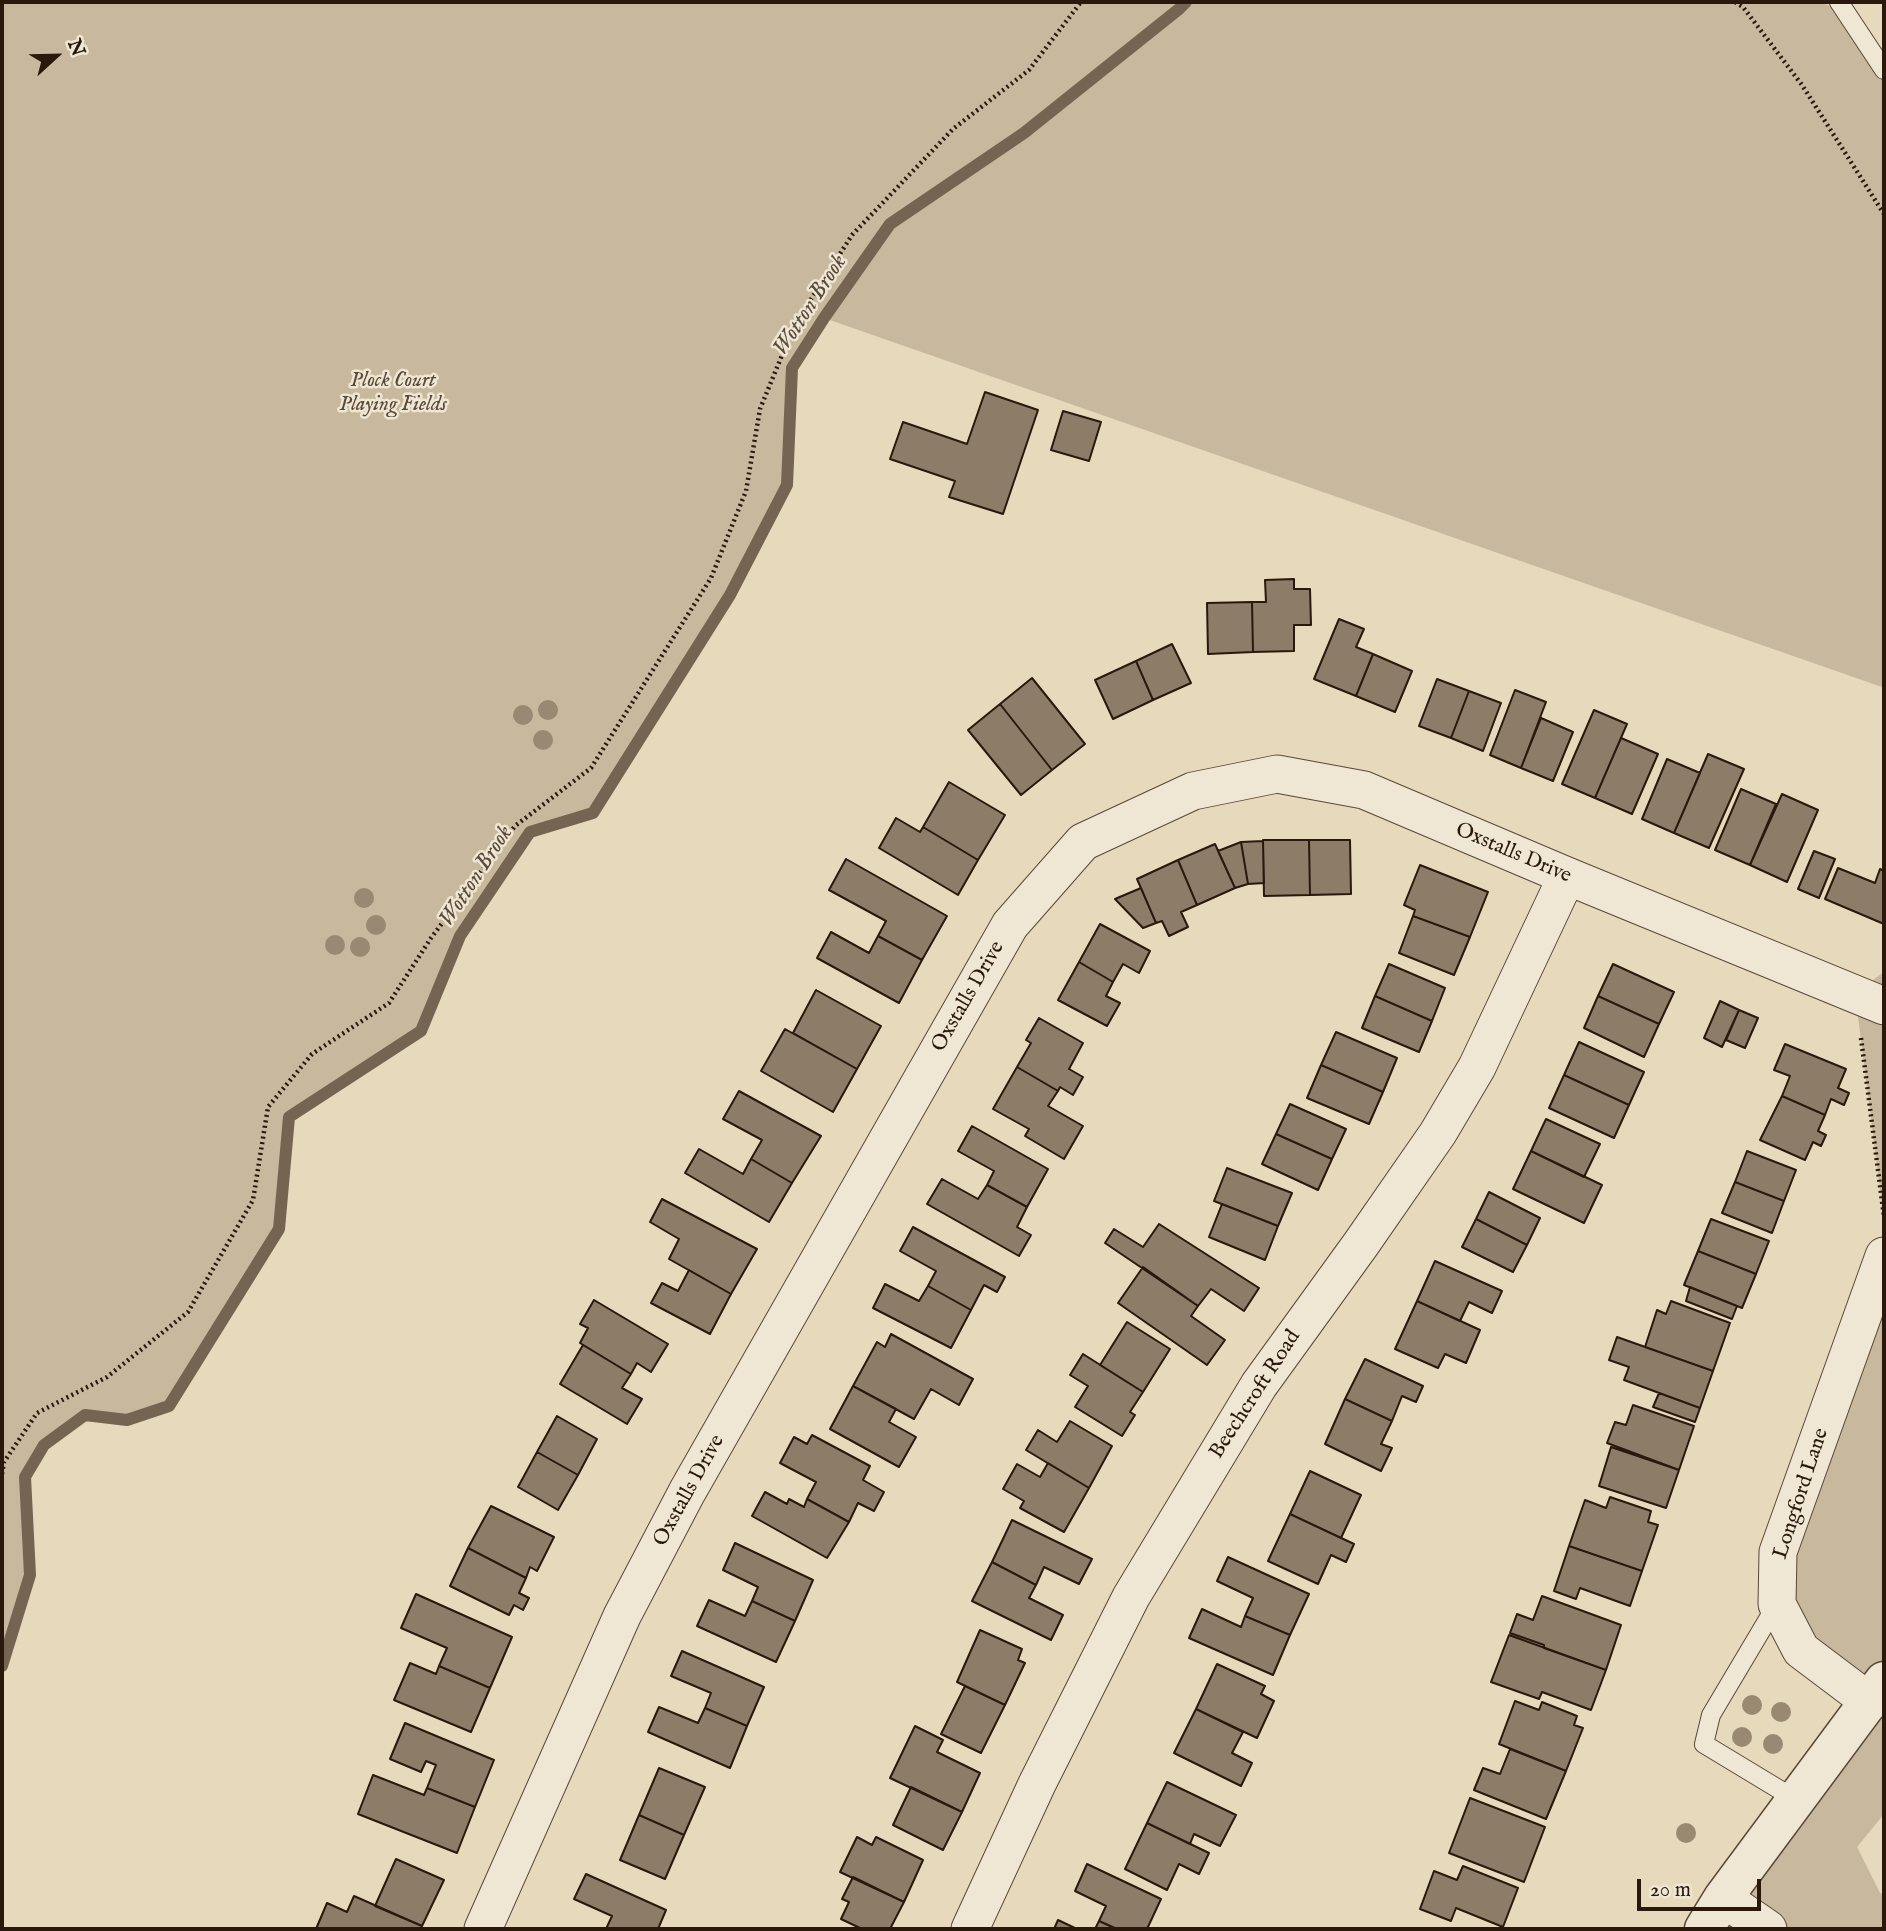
<!DOCTYPE html>
<style>
body{margin:0}
#map{position:relative;width:1886px;height:1931px;overflow:hidden;background:#e7d9bc;font-family:"IM FELL English",serif}
canvas{display:block}
.frame{position:absolute;inset:0;border:4px solid #2a180d;pointer-events:none}
.north{position:absolute;left:21px;top:21px;width:70px;height:70px;-webkit-text-stroke:5px #efe6d3;paint-order:stroke;rotate:68deg;font-size:19px;font-weight:700;line-height:28px;text-align:center;color:#2a180d}
.north::after{content:'';display:block;margin:auto;width:24px;height:32px;background:#2a180d;clip-path:polygon(50% 0,100% 100%,50% 72%,0 100%)}
.scale{position:absolute;left:1637px;top:1879px;width:124px;height:32px;box-sizing:border-box;border:4px solid #2a180d;border-top:0;padding-left:9px;font-size:21px;line-height:24px;white-space:nowrap;color:#2a180d;-webkit-text-stroke:5px #efe6d3;paint-order:stroke}
</style>
<div id="map">
<canvas width="1886" height="1931"></canvas>
<div class="frame"></div>
<div class="north">N</div>
<div class="scale">20 m</div>
</div>
<script>
const ctx = document.querySelector('canvas').getContext('2d');
ctx.lineJoin = 'round';
function fillPath(path, color) {
  ctx.fillStyle = color;
  ctx.fill(path, 'evenodd');
}
function poly(rows) {
  const path = new Path2D();
  for (const r of rows) {
    path.moveTo(r[0], r[1]);
    for (let i = 2; i < r.length; i += 2) path.lineTo(r[i], r[i + 1]);
  }
  return path;
}
function strokePath(path, color, width, dash) {
  ctx.strokeStyle = color;
  ctx.lineWidth = width;
  ctx.lineCap = dash ? 'butt' : 'round';
  ctx.setLineDash(dash || []);
  ctx.stroke(path);
}
function write(font, color, halo, rows, align = 'center') {
  ctx.font = font + ' "IM FELL English",serif';
  ctx.lineWidth = 5;
  ctx.setLineDash([]);
  ctx.textBaseline = 'middle';
  ctx.strokeStyle = halo;
  ctx.fillStyle = color;
  for (const [text, x, y, turn = 0] of rows) {
    ctx.save();
    ctx.translate(x, y);
    ctx.rotate((+turn || 0) * Math.PI / 180);
    ctx.textAlign = isNaN(turn) ? turn : align;
    if (halo) ctx.strokeText(text, 0, 0);
    ctx.fillText(text, 0, 0);
    ctx.restore();
  }
}
fillPath(poly([
 [2,2,1817,2,1843,9,1884,70,1884,682,1882,687,824,318,792,368,787,485,730,595,593,813,530,832,460,936,421,1031,289,1117,279,1229,169,1406,127,1420,85,1415,44,1445,25,1477,30,1575,2,1666],
 [1884,972,1884,1221,1855,993],
 [1884,1256,1884,1814,1857,1847,1880,1893,1884,1894,1884,1929,1704,1929,1870,1702,1777,1604]
]), '#c7b89e');
strokePath(poly([
 [2,1666,30,1575,25,1477,44,1445,85,1415,127,1420,169,1406,279,1229,289,1117,421,1031,460,936,530,832,593,813,730,595,787,485,792,368,824,318,890,224,1024,133,1179,9,1186,2]
]), '#756452', 12);
const building = poly([
 [985,392,1038,410,1003,514,949,497,955,481,890,459,903,422,967,444,985,392],
 [1063,411,1101,422,1089,461,1051,450,1063,411],
 [1294,579,1294,589,1310,589,1311,625,1294,625,1294,651,1253,652,1252,602,1266,602,1265,580,1294,579],
 [1252,602,1253,652,1208,654,1207,603,1252,602],
 [1339,619,1364,629,1356,647,1373,654,1356,696,1314,679,1339,619],
 [1172,644,1191,683,1153,700,1136,661,1172,644],
 [1373,654,1412,671,1395,712,1356,696,1373,654],
 [1136,661,1153,700,1113,719,1095,680,1136,661],
 [1032,678,1085,744,1052,770,1000,704,1032,678],
 [1437,679,1469,691,1451,738,1419,726,1437,679],
 [1515,690,1546,702,1521,768,1490,755,1515,690],
 [1469,691,1501,703,1483,751,1451,738,1469,691],
 [1000,704,1052,770,1021,795,968,730,1000,704],
 [1594,710,1627,724,1595,798,1562,784,1594,710],
 [1541,718,1573,732,1553,781,1521,768,1541,718],
 [1621,738,1658,754,1632,814,1595,798,1621,738],
 [1708,754,1744,769,1709,848,1674,833,1708,754],
 [1667,759,1700,773,1674,833,1642,819,1667,759],
 [949,782,1005,815,978,860,923,827,949,782],
 [1741,789,1776,804,1750,865,1715,850,1741,789],
 [1782,794,1818,810,1787,882,1750,865,1782,794],
 [896,818,920,832,923,827,978,860,958,895,879,848,896,818],
 [1263,840,1309,840,1310,895,1264,896,1263,840],
 [1309,840,1350,840,1351,894,1310,895,1309,840],
 [1263,841,1264,883,1248,884,1241,842,1263,841],
 [1241,842,1248,884,1235,888,1218,851,1241,842],
 [1215,844,1235,888,1197,905,1178,860,1215,844],
 [1814,851,1835,859,1819,898,1798,889,1814,851],
 [846,859,947,916,922,960,878,936,886,921,829,890,846,859],
 [1178,860,1197,905,1181,912,1188,927,1169,936,1162,921,1156,923,1137,879,1178,860],
 [1420,865,1488,892,1470,937,1413,916,1415,910,1404,905,1420,865],
 [1838,868,1875,883,1880,869,1884,871,1884,924,1825,899,1838,868],
 [1141,888,1156,923,1143,928,1115,899,1141,888],
 [1413,916,1470,937,1454,975,1399,953,1413,916],
 [1100,924,1150,951,1139,973,1123,964,1113,982,1079,962,1100,924],
 [831,932,869,953,878,936,922,960,899,1003,817,958,831,932],
 [1079,962,1113,982,1106,996,1120,1003,1107,1026,1058,1000,1079,962],
 [1389,964,1445,988,1432,1021,1375,996,1389,964],
 [1613,964,1674,992,1659,1024,1598,996,1613,964],
 [816,990,881,1026,857,1069,793,1033,816,990],
 [1375,996,1432,1021,1419,1052,1362,1028,1375,996],
 [1598,996,1659,1024,1644,1057,1584,1028,1598,996],
 [1720,1001,1739,1010,1722,1047,1704,1038,1720,1001],
 [1739,1010,1758,1018,1745,1048,1726,1040,1739,1010],
 [1039,1018,1083,1043,1069,1069,1083,1077,1073,1095,1060,1087,1058,1091,1017,1067,1031,1043,1026,1040,1039,1018],
 [785,1029,857,1069,833,1112,761,1071,785,1029],
 [1336,1032,1397,1058,1383,1092,1321,1065,1336,1032],
 [1579,1042,1644,1072,1629,1105,1564,1075,1579,1042],
 [1785,1044,1846,1069,1838,1088,1849,1093,1844,1105,1831,1099,1825,1115,1782,1096,1790,1076,1774,1070,1785,1044],
 [1321,1065,1383,1092,1369,1124,1307,1098,1321,1065],
 [1017,1067,1058,1091,1048,1106,1083,1126,1064,1159,1025,1136,1029,1129,993,1109,1017,1067],
 [1564,1075,1629,1105,1614,1138,1549,1108,1564,1075],
 [739,1091,821,1136,792,1183,751,1159,762,1140,723,1119,739,1091],
 [1782,1096,1825,1115,1818,1131,1826,1135,1821,1146,1813,1142,1805,1160,1760,1140,1782,1096],
 [1290,1104,1346,1129,1332,1159,1276,1134,1290,1104],
 [1546,1119,1600,1144,1584,1177,1531,1151,1546,1119],
 [972,1126,1048,1169,1027,1207,987,1185,994,1171,958,1151,972,1126],
 [1276,1134,1332,1159,1318,1190,1262,1164,1276,1134],
 [699,1149,743,1174,751,1159,792,1183,769,1222,685,1173,699,1149],
 [1531,1151,1602,1185,1584,1223,1513,1189,1531,1151],
 [1747,1151,1796,1170,1784,1201,1735,1182,1747,1151],
 [1227,1168,1292,1193,1278,1226,1214,1201,1227,1168],
 [942,1179,978,1199,987,1185,1027,1207,1017,1227,1031,1235,1019,1256,927,1204,942,1179],
 [1735,1182,1784,1201,1772,1233,1722,1213,1735,1182],
 [1489,1192,1540,1218,1527,1245,1476,1219,1489,1192],
 [662,1199,757,1249,731,1294,669,1259,679,1239,650,1222,662,1199],
 [1222,1204,1278,1226,1265,1260,1209,1237,1222,1204],
 [1476,1219,1527,1245,1513,1272,1462,1247,1476,1219],
 [1711,1219,1769,1241,1756,1274,1698,1251,1711,1219],
 [1159,1224,1259,1288,1244,1311,1211,1289,1198,1306,1105,1243,1114,1229,1143,1247,1159,1224],
 [913,1227,1005,1277,997,1292,984,1285,971,1310,928,1286,936,1271,900,1251,913,1227],
 [1698,1251,1756,1274,1742,1308,1684,1285,1698,1251],
 [1435,1261,1502,1291,1492,1313,1469,1302,1460,1321,1417,1301,1435,1261],
 [1143,1267,1198,1306,1191,1316,1225,1340,1207,1365,1118,1303,1143,1267],
 [689,1270,731,1294,710,1334,651,1303,662,1283,678,1291,689,1270],
 [885,1284,919,1301,928,1286,971,1310,951,1348,873,1308,885,1284],
 [1690,1287,1737,1306,1732,1319,1686,1301,1690,1287],
 [594,1300,668,1344,651,1372,637,1363,631,1374,580,1343,588,1328,580,1324,594,1300],
 [1417,1301,1480,1330,1466,1363,1445,1354,1438,1368,1395,1349,1417,1301],
 [1671,1301,1730,1323,1713,1371,1645,1347,1657,1310,1666,1314,1671,1301],
 [1127,1322,1170,1349,1143,1392,1100,1365,1127,1322],
 [891,1334,973,1379,959,1405,931,1389,914,1419,853,1386,877,1342,885,1347,891,1334],
 [1617,1337,1713,1371,1700,1408,1624,1380,1629,1367,1609,1360,1617,1337],
 [583,1345,631,1374,622,1388,642,1399,627,1424,560,1384,583,1345],
 [1083,1354,1143,1392,1130,1412,1135,1415,1122,1436,1075,1407,1088,1386,1070,1375,1083,1354],
 [1365,1359,1423,1386,1416,1402,1402,1396,1392,1421,1345,1399,1365,1359],
 [853,1386,896,1409,889,1422,916,1437,899,1467,830,1429,853,1386],
 [1659,1393,1700,1408,1695,1422,1653,1407,1659,1393],
 [1345,1399,1392,1421,1381,1444,1392,1448,1381,1471,1325,1444,1345,1399],
 [1633,1405,1694,1426,1679,1470,1607,1443,1615,1422,1626,1425,1633,1405],
 [557,1416,597,1439,578,1475,537,1452,557,1416],
 [1070,1421,1112,1446,1089,1488,1026,1450,1038,1430,1057,1442,1070,1421],
 [812,1435,870,1466,863,1480,884,1492,874,1511,858,1503,849,1522,807,1499,816,1482,780,1463,794,1437,807,1444,812,1435],
 [1611,1447,1679,1470,1666,1508,1599,1486,1611,1447],
 [537,1452,578,1475,558,1510,518,1487,537,1452],
 [1048,1463,1089,1488,1064,1532,1020,1508,1024,1501,1003,1489,1017,1464,1040,1477,1048,1463],
 [1310,1471,1361,1495,1341,1538,1290,1514,1310,1471],
 [765,1492,787,1504,789,1499,804,1507,807,1499,849,1522,827,1558,752,1516,765,1492],
 [1610,1497,1651,1511,1648,1522,1658,1525,1642,1571,1569,1546,1585,1500,1606,1508,1610,1497],
 [491,1506,554,1537,537,1571,530,1567,526,1578,468,1548,491,1506],
 [1290,1514,1354,1544,1346,1562,1331,1555,1318,1584,1268,1561,1290,1514],
 [1012,1520,1092,1559,1079,1584,1044,1567,1036,1585,992,1562,1012,1520],
 [735,1543,813,1580,795,1621,752,1601,758,1587,723,1570,735,1543],
 [1569,1546,1642,1571,1630,1606,1580,1588,1576,1599,1554,1591,1569,1546],
 [468,1548,526,1578,519,1593,529,1598,523,1610,514,1605,509,1615,450,1586,468,1548],
 [1228,1557,1309,1594,1290,1635,1245,1616,1253,1598,1217,1581,1228,1557],
 [992,1562,1036,1585,1029,1598,1063,1615,1051,1640,972,1601,992,1562],
 [416,1594,512,1637,490,1688,439,1666,447,1648,401,1628,416,1594],
 [1542,1596,1621,1625,1606,1670,1544,1648,1544,1645,1510,1633,1517,1614,1533,1620,1542,1596],
 [709,1600,745,1616,752,1601,795,1621,776,1662,697,1626,709,1600],
 [1202,1609,1241,1627,1245,1616,1290,1635,1273,1675,1189,1638,1202,1609],
 [980,1630,1022,1649,1018,1660,1025,1663,1005,1705,957,1682,980,1630],
 [1509,1635,1606,1670,1591,1710,1542,1692,1539,1699,1491,1682,1509,1635],
 [682,1651,764,1687,747,1726,705,1708,711,1693,671,1676,682,1651],
 [410,1663,436,1674,439,1666,490,1688,471,1732,394,1700,410,1663],
 [1217,1664,1265,1686,1261,1694,1274,1701,1257,1738,1196,1709,1217,1664],
 [965,1686,1005,1705,981,1753,941,1734,965,1686],
 [1515,1701,1539,1710,1542,1702,1577,1716,1574,1725,1583,1728,1566,1771,1499,1744,1515,1701],
 [659,1707,698,1723,705,1708,747,1726,730,1768,648,1732,659,1707],
 [1196,1709,1243,1732,1232,1753,1252,1763,1241,1786,1174,1753,1196,1709],
 [405,1723,494,1760,475,1807,427,1788,436,1765,426,1761,421,1772,390,1759,405,1723],
 [915,1726,943,1740,937,1752,980,1773,962,1812,890,1778,915,1726],
 [1510,1749,1566,1771,1546,1819,1474,1790,1483,1768,1500,1774,1510,1749],
 [659,1768,705,1787,684,1835,639,1815,659,1768],
 [373,1775,424,1795,427,1788,475,1807,457,1853,358,1814,373,1775],
 [1167,1782,1236,1815,1220,1846,1194,1834,1190,1844,1147,1823,1167,1782],
 [911,1787,962,1812,943,1850,893,1825,911,1787],
 [1470,1798,1545,1827,1524,1882,1449,1853,1470,1798],
 [639,1815,684,1835,665,1879,620,1860,639,1815],
 [1147,1823,1209,1853,1199,1874,1179,1864,1167,1890,1125,1869,1147,1823],
 [857,1837,872,1845,876,1837,923,1860,904,1902,840,1872,857,1837],
 [396,1859,444,1880,422,1926,375,1906,396,1859],
 [1087,1864,1161,1899,1147,1929,1117,1929,1099,1921,1106,1906,1075,1891,1087,1864],
 [1463,1866,1518,1888,1503,1927,1456,1908,1451,1921,1420,1909,1434,1871,1457,1880,1463,1866],
 [586,1874,666,1910,658,1929,606,1929,612,1916,574,1899,586,1874],
 [853,1877,904,1902,890,1929,862,1929,841,1919,849,1902,842,1899,853,1877],
 [354,1896,422,1926,421,1929,316,1929,327,1903,347,1912,354,1896],
 [1058,1920,1077,1929,1054,1929,1058,1920],
 [1099,1921,1117,1929,1095,1929,1099,1921]
]);
fillPath(building, '#8c7c68');
strokePath(building, '#2a180d', 2);
const service = poly([
 [1839,2,1884,70],
 [1777,1604,1711,1715,1704,1744,1795,1799]
]);
const minor = poly([
 [1870,1702,1801,1650,1777,1604,1778,1552,1884,1256],
 [1723,1898,1768,1929],
 [483,1929,622,1616,687,1492,1010,925,1083,842,1193,791,1277,774,1364,790,1567,876,1884,1006],
 [970,1929,1037,1784,1131,1597,1259,1385,1361,1244,1438,1133,1477,1067,1567,876]
]);
const tertiary = poly([
 [1704,1929,1723,1898,1884,1681]
]);
strokePath(service, '#594839', 20);
strokePath(minor, '#594839', 39);
strokePath(tertiary, '#594839', 41);
strokePath(poly([
 [1735,2,1743,7,1802,85,1884,214],
 [1861,1038,1884,1217],
 [2,1474,4,1462,37,1413,107,1377,188,1312,253,1200,268,1107,312,1054,389,1003,431,938,515,826,591,768,711,578,746,491,760,409,794,326,852,235,953,129,1029,70,1081,2]
]), '#2a180d', 4.5, [2, 3.5]);
strokePath(service, '#efe6d3', 18);
strokePath(minor, '#efe6d3', 37);
strokePath(tertiary, '#efe6d3', 38);
ctx.fillStyle = '#998973';
for (const [x, y] of [
 [548,710],
 [523,715],
 [543,740],
 [364,898],
 [376,925],
 [335,945],
 [360,947],
 [1752,1705],
 [1781,1712],
 [1742,1737],
 [1773,1744],
 [1686,1833]
]) {
  ctx.beginPath();
  ctx.arc(x, y, 10, 0, 2 * Math.PI);
  ctx.fill();
}
write('italic 21px', '#594838', '#efe6d3', [
 ["Plock Court",393,382],
 ["Playing Fields",393,406]
]);
write('21px', '#2a180d', '#efe6d3', [
 ["Oxstalls Drive",1513,854,23],
 ["Oxstalls Drive",969,997,-60],
 ["Beechcroft Road",1256,1395,-57],
 ["Oxstalls Drive",690,1491,-61],
 ["Longford Lane",1802,1494,-72]
]);
write('italic 23px', '#5c4b3b', '#efe6d3', [
 ["Wotton Brook",811,306,-57],
 ["Wotton Brook",477,877,-57]
]);
</script>
